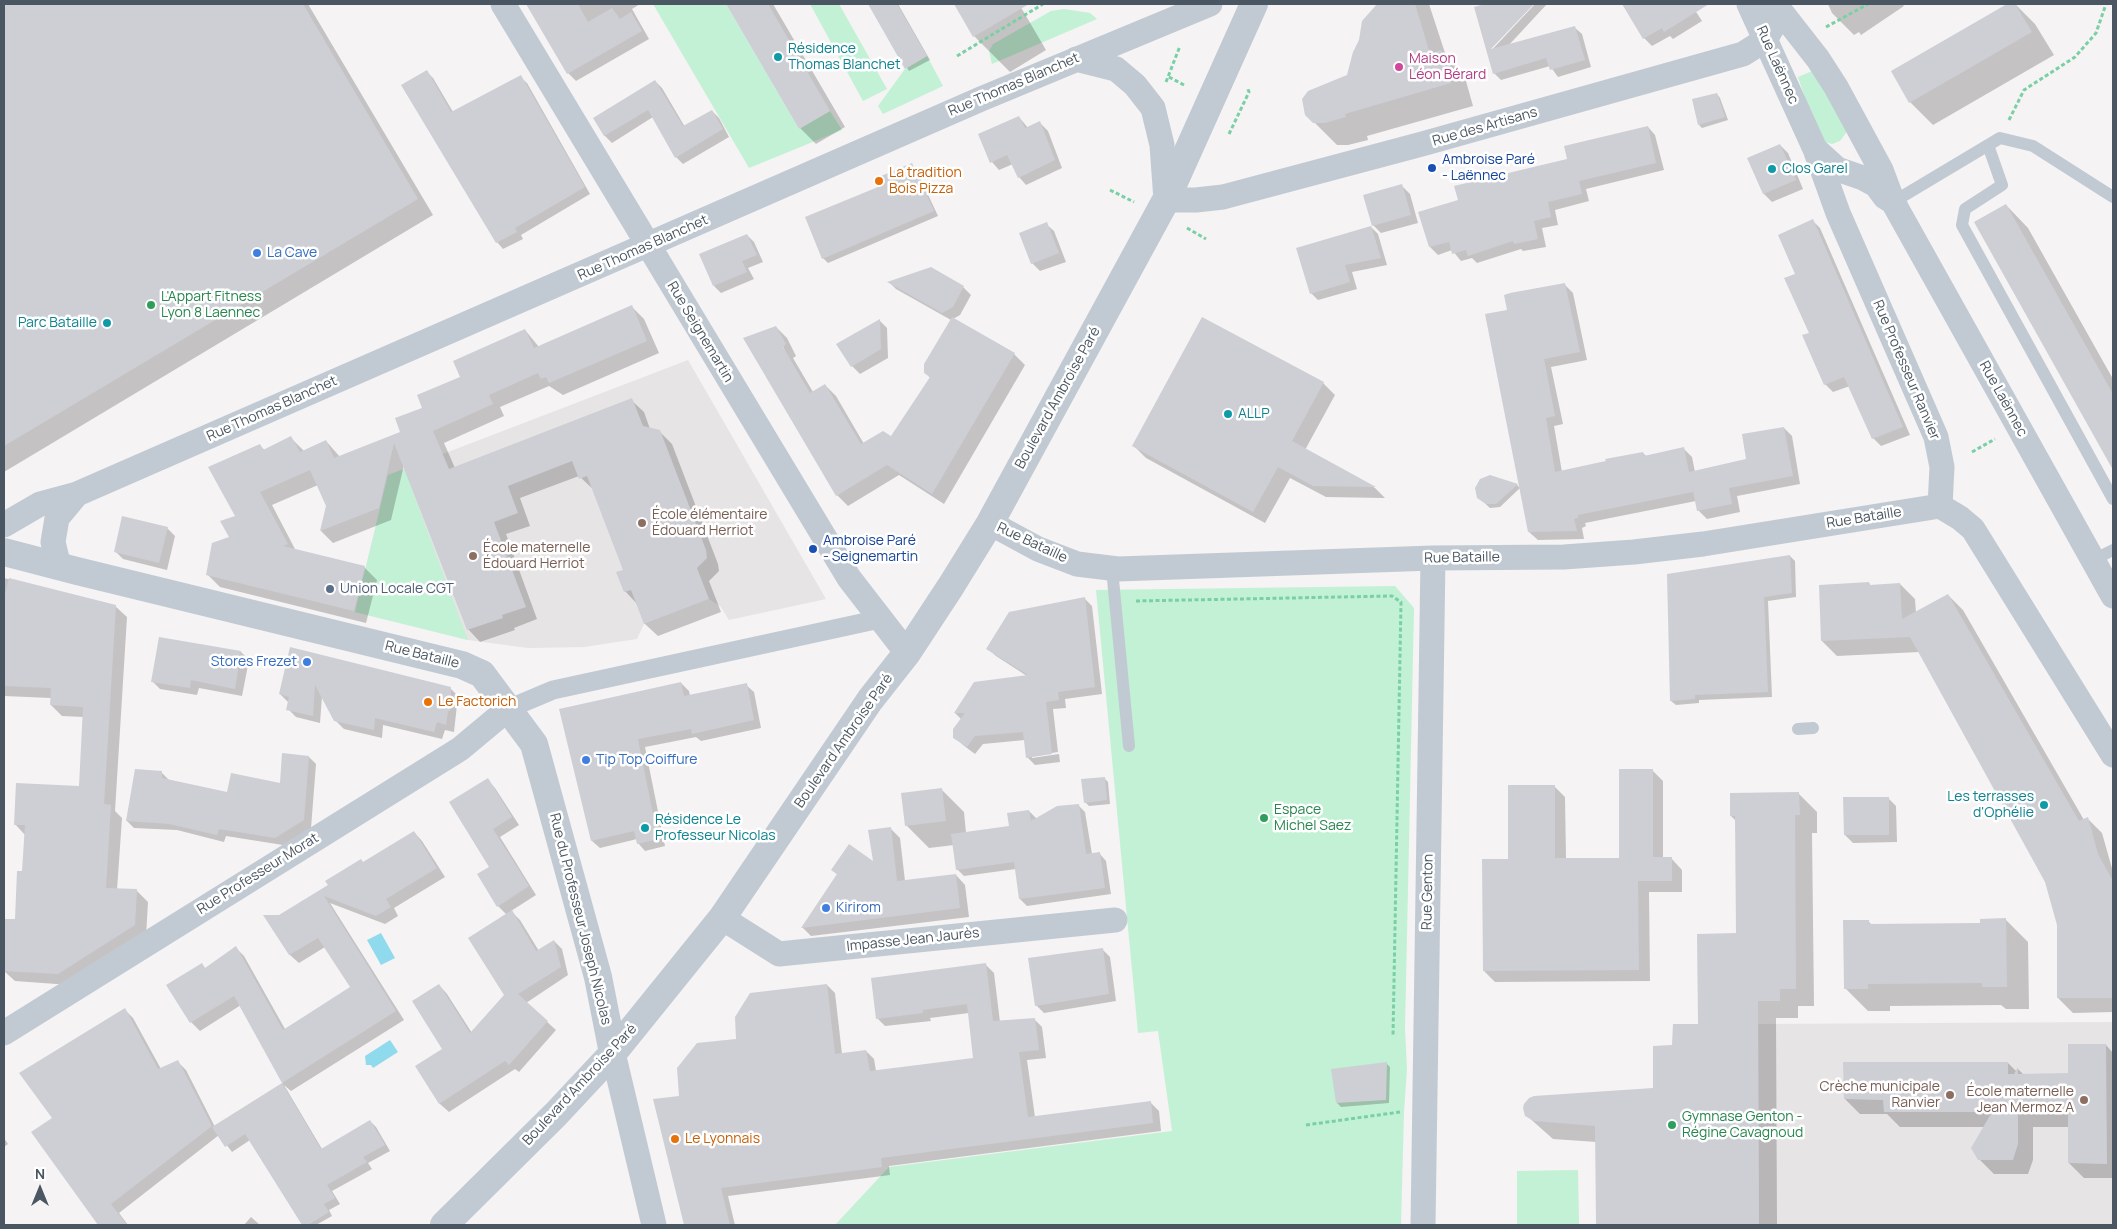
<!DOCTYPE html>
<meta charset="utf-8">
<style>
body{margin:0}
#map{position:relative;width:2117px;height:1229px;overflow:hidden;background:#f5f3f3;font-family:Manrope,sans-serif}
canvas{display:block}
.frame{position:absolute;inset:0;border:5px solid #4a5661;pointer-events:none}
.north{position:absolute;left:15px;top:1164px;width:50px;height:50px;-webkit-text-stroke:4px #fff;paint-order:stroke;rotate:0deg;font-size:14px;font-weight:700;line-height:20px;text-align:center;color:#4a5661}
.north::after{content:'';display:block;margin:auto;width:18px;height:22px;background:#4a5661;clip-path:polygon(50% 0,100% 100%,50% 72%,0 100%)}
</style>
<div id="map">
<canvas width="2117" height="1229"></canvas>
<div class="frame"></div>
<div class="north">N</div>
</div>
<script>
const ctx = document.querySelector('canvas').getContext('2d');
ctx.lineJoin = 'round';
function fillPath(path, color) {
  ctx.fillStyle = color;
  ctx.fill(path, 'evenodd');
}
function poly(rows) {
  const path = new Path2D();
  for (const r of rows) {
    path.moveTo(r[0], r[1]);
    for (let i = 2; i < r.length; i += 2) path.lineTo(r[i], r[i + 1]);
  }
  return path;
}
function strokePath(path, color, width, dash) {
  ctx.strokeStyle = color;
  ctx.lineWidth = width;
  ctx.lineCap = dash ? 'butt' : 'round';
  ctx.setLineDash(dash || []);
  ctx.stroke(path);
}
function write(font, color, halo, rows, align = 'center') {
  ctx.font = font + ' Manrope,sans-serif';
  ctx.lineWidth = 5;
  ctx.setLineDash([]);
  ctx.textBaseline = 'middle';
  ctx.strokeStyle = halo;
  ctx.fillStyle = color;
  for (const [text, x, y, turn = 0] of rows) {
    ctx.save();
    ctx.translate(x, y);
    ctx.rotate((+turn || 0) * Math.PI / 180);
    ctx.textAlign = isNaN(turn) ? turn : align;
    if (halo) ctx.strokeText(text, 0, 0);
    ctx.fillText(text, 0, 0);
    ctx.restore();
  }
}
fillPath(poly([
 [688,360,826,599,729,620,721,607,709,599,644,624,637,639,584,647,528,648,468,640,355,612,388,475],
 [2113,1022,2113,1225,1759,1225,1758,1024]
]), '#e6e4e5');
fillPath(poly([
 [653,4,726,4,799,129,830,111,842,130,749,168],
 [810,4,839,4,887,89,863,101],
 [1064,9,1090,13,1097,19,992,64,989,51,993,44,1051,11],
 [927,56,943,86,883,114,878,106,905,69],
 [1817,69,1846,121,1846,133,1840,141,1832,144,1825,142,1817,135,1798,77],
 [410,467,412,490,468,640,355,612,388,475],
 [1395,586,1414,608,1405,1029,1407,1069,1404,1112,1401,1225,835,1225,889,1167,1172,1131,1158,1031,1138,1033,1096,590],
 [1578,1170,1579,1225,1517,1225,1517,1171]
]), '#c3f1d5');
fillPath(poly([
 [381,933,395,958,381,965,367,940],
 [390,1040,398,1052,373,1068,371,1065,366,1065,365,1056]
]), '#90daee');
fillPath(poly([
 [4,4,308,4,433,215,4,472],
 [527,4,640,4,632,9,649,39,576,81,568,73],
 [728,4,773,4,845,127,816,144,800,128],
 [869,4,898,4,930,60,909,71],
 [955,4,1019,4,1046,50,1010,72,974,36],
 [1379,4,1429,4,1446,56,1464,74,1473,106,1367,136,1368,140,1348,145,1337,145,1306,114,1348,76,1360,40,1363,22],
 [1535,4,1547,4,1508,46,1574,27,1582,34,1591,67,1558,77,1550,66,1501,80,1494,73,1488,54],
 [1640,4,1691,4,1702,21,1673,39,1670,36,1652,46,1644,38,1628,11],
 [1828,4,1902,4,1904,6,1861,35,1859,32,1854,35,1832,13],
 [2009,4,2015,4,2035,24,2054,55,1933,125,1910,102,1892,72],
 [427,72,433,78,453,112,520,77,527,83,590,194,521,235,523,239,503,249,497,242],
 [655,81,662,88,685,127,712,111,719,118,729,137,683,164,676,157,653,117,612,143,605,136,595,118],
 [1717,94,1720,98,1728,120,1702,128,1699,125],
 [1019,117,1028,128,1040,123,1048,131,1062,168,1026,185,1019,177,1013,164,999,170,992,162],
 [1648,127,1655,135,1664,170,1586,189,1589,201,1555,210,1558,225,1542,228,1546,247,1523,251,1521,249,1477,263,1472,258,1461,261,1452,250,1438,255,1430,247,1460,201,1568,160],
 [1780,145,1788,153,1803,189,1772,202,1764,194,1749,159],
 [911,164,916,169,938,216,828,263,823,258,879,187],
 [1402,186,1410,194,1418,223,1381,233,1373,225],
 [2006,205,2028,228,2113,379,2113,462,2106,455],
 [1813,221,1820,228,1910,435,1881,446,1873,438,1850,386,1833,392,1825,384,1796,274],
 [1046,224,1054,231,1066,262,1040,271,1032,263],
 [1371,227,1378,234,1387,265,1352,272,1357,289,1318,300,1311,293],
 [747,235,754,242,763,262,748,268,754,279,721,293,714,286],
 [931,269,963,287,971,295,960,315,953,319,1014,354,1025,365,944,504,899,475,848,506,837,495,776,327,787,338,796,356,793,358,813,392,825,385,836,396,864,444,892,437,930,378,925,372,951,320,896,289,889,282],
 [1564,284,1573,293,1587,360,1551,367,1563,424,1554,426,1562,472,1643,453,1646,456,1684,449,1692,457,1695,472,1748,460,1784,428,1792,436,1800,484,1737,496,1740,512,1707,519,1698,510,1696,501,1585,523,1586,526,1582,528,1584,539,1538,540,1529,532,1508,311],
 [632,307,644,319,659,353,563,395,549,386,500,407,504,416,444,443,455,468,631,400,644,412,650,429,659,431,672,444,718,564,719,571,709,581,721,612,658,636,645,624,638,605,625,591,625,570,594,490,579,476,520,498,530,526,506,534,537,619,514,628,515,630,480,642,468,629,404,465,391,520,333,543,321,531,327,506,318,485,272,505,296,551,364,567,377,580,366,623,220,587,207,574,231,537,260,445,265,451,291,438,304,451,326,441,340,457,402,432,424,408,525,330,539,347],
 [879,320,887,328,888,358,860,374,852,366],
 [1323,383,1335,395,1305,450,1375,488,1385,498,1326,497,1290,478,1265,523,1146,458,1134,446],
 [1490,476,1517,485,1520,488,1500,507,1490,508,1479,498],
 [167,528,175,536,167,570,123,559,115,551],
 [1790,556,1795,561,1796,597,1768,601,1772,697,1699,700,1699,703,1676,705,1671,701],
 [4,578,115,606,127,617,115,811,122,818,117,890,137,891,148,902,146,937,70,985,15,981,4,971,6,920,16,921,23,873,25,835,15,824,80,788,84,717,62,716,51,705,51,698,4,696],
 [1869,583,1871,586,1900,584,1915,599,1916,613,1948,595,1963,610,2084,820,2087,818,2102,833,2113,872,2113,1012,2073,1013,2058,998,2058,924,2047,881,1919,652,1837,656,1822,641],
 [1084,598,1092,606,1102,694,1065,699,1066,708,1053,709,1058,752,1032,756,1032,758,1059,754,1060,762,1035,765,1027,757,1025,740,983,744,975,754,963,745,955,737,962,720,955,713,975,683,1027,676,996,656,988,649],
 [160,638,241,652,249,660,242,696,199,688,197,695,160,689,152,681],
 [291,649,450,688,458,696,454,732,445,730,442,739,383,725,382,738,344,729,335,720,322,696,320,723,296,717,288,709,288,702,280,694],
 [681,683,689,691,690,696,746,685,754,692,761,728,701,741,696,737,645,747,665,846,645,851,638,843,637,839,600,848,592,841,561,710],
 [309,757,316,764,311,828,283,845,226,836,224,842,177,830,134,828,127,821,161,772,169,780,228,794,282,785],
 [1652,770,1663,781,1663,858,1671,858,1682,870,1682,892,1649,892,1650,981,1495,982,1484,971,1510,860,1554,786,1565,797,1566,859,1621,859],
 [1104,778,1108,782,1110,804,1089,806,1085,802],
 [488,780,495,788,519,825,500,837,536,895,511,911,520,920,539,951,554,941,562,949,568,975,526,1003,556,1030,519,1072,515,1069,449,1112,440,1104,417,1067,444,1049,439,985,447,994,472,1033,506,995,507,915,498,906,491,867],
 [941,789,964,812,966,833,1011,827,1029,811,1037,819,1078,805,1085,812,1092,854,1099,853,1106,861,1111,894,1027,906,1020,899,1016,869,964,876,957,869,954,845,929,848,906,825],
 [1799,794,1817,812,1817,833,1812,833,1814,1006,1798,1006,1798,1018,1776,1018,1777,1225,1597,1225,1597,1142,1553,1139,1526,1115,1654,1089,1673,1047,1699,1026,1737,934,1736,821,1731,816],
 [1888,798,1896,806,1897,842,1853,843,1845,835],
 [890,828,900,838,905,881,956,875,965,885,969,917,811,936,802,927,838,875,832,870,874,863],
 [414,832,422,841,445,877,394,908,398,916,385,924,330,903,404,1020,291,1091,284,1085,322,1149,370,1121,376,1127,390,1151,368,1163,372,1169,332,1191,340,1204,329,1210,332,1216,316,1225,304,1225,250,1140,232,1152,219,1135,119,1213,128,1225,100,1225,33,1133,53,1119,125,1010,133,1018,161,1069,177,1061,186,1070,215,1127,283,1083,241,1005,200,1031,191,1022,202,965,206,969,236,948,244,956,285,1029,352,988,325,947,299,963,290,955,266,916,279,916],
 [2006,920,2028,942,2029,1009,2006,1009,2001,1005,1890,1006,1890,1011,1868,1011,1845,988,1868,921,1872,925,1982,924],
 [1102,949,1110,957,1116,1001,1044,1013,1036,1005],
 [985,964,994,973,1000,1022,1034,1019,1042,1027,1046,1058,1027,1060,1035,1117,1150,1102,1159,1111,1161,1131,889,1166,890,1175,728,1196,735,1225,685,1225,655,1100,680,1097,737,1040,827,985,835,993,842,1054,866,1051,874,1059,876,1071,975,1059,969,1013,930,1018,931,1021,885,1026,877,1018],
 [2106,1045,2113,1053,2113,1178,2084,1178,2069,1163,2069,1127,2033,1127,2033,1160,2028,1174,1994,1174,1979,1159,1985,1127,1900,1127,1887,1114,1860,1114,1845,1099,2008,1063,2017,1072,2018,1069,2024,1075,2069,1075],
 [1386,1063,1390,1067,1389,1103,1341,1107,1337,1103],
 [4,1138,8,1144,4,1147],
 [251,1217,260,1225,244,1225]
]), '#0003');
fillPath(poly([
 [4,4,303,4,418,199,4,446],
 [526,4,578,4,588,22,612,8,620,19,631,12,642,31,567,74],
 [726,4,768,4,830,111,799,129],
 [868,4,897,4,927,56,905,69],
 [954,4,1029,4,973,37],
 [1377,4,1415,4,1430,54,1441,50,1451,83,1345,114,1346,117,1325,123,1313,123,1305,115,1302,99,1308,91,1347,75,1353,52,1359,40,1362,21],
 [1485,4,1534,4,1491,49,1575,26,1585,60,1550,70,1546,58,1493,74,1474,7],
 [1622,4,1709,4,1664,32,1662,28,1643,39],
 [2007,4,2015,4,2032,32,1909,103,1891,71],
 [427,70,451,112,521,75,585,187,515,228,517,232,496,243,401,85],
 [655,80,683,126,712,110,723,129,675,158,648,110,604,136,593,118],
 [1717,93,1725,117,1698,125,1692,99],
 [1019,116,1025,128,1040,121,1055,160,1018,178,1007,155,990,163,978,134],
 [1648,126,1656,163,1579,181,1582,194,1548,202,1551,217,1534,221,1538,239,1514,244,1513,241,1468,256,1466,250,1452,254,1449,242,1429,247,1418,212,1458,200,1454,186,1567,159,1564,146],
 [1780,144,1796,180,1763,194,1747,158],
 [912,163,934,211,822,259,805,217,878,187,874,179],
 [1402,184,1411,215,1372,226,1363,195],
 [2006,204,2113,394,2113,470,1974,222],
 [1813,219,1903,427,1872,439,1844,377,1824,385,1802,335,1809,333,1784,278,1795,274,1778,235],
 [1047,222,1059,253,1031,264,1019,233],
 [1371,226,1381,258,1345,265,1350,282,1310,294,1296,248],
 [747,234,757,255,742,261,747,272,713,286,699,254],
 [931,267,964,286,953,307,942,313,887,282],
 [1565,283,1580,352,1544,359,1555,416,1546,418,1555,472,1601,462,1606,461,1605,459,1643,452,1644,456,1684,447,1689,472,1746,459,1742,434,1784,427,1793,476,1729,488,1732,504,1697,511,1692,486,1693,492,1578,515,1578,518,1574,519,1577,531,1528,532,1485,314,1507,310,1504,295,1510,293],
 [632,305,647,341,549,383,546,377,541,379,538,373,489,395,493,404,433,431,449,469,632,398,643,426,660,430,706,550,707,558,697,568,709,599,644,624,631,590,624,592,616,572,623,570,587,476,579,479,572,461,508,486,518,513,494,522,526,607,502,615,503,618,467,630,394,443,379,508,320,531,326,506,310,470,260,492,288,544,283,546,365,566,354,611,206,575,212,543,229,537,220,521,235,516,208,467,260,444,263,450,291,436,300,452,326,440,334,458,400,432,395,418,422,408,417,395,460,377,453,361,525,329,534,348],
 [952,317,1015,353,932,494,887,465,836,496,743,338,776,326,786,344,783,347,810,393,825,384,861,444,883,431,891,436,930,377,924,373,924,364],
 [1202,317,1324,382,1292,441,1376,487,1313,486,1278,467,1253,512,1132,446],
 [880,319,881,349,851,367,836,344],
 [1490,475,1518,484,1496,504,1486,504,1477,498,1475,488,1480,479],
 [122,516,168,527,159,563,114,552],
 [1790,555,1792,593,1764,597,1768,692,1695,695,1695,699,1670,701,1667,574],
 [9,578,116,605,104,804,111,805,106,888,137,889,135,925,58,974,4,971,5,919,15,919,17,871,22,871,25,825,14,825,16,783,79,786,83,707,50,705,51,688,4,686,4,598],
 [1869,582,1870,585,1900,583,1902,619,1948,594,2079,821,2088,817,2098,854,2113,881,2113,998,2057,998,2057,925,2045,882,1910,637,1821,641,1819,585],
 [1085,597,1095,687,1058,692,1059,700,1046,702,1052,754,1026,758,1023,732,975,736,967,747,953,738,953,729,965,713,954,713,974,682,1028,675,986,649,1009,612],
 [159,637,241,651,235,689,191,680,190,688,151,682],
 [290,647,451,687,450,711,448,711,446,725,437,722,434,732,375,718,374,730,334,721,315,685,313,716,286,710,289,697,279,694],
 [681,682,684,696,747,683,754,720,692,734,691,729,638,739,658,839,637,844,634,831,591,841,559,709],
 [282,753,309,756,304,820,275,838,219,829,217,835,169,824,126,821,135,769,162,771,162,778,227,792,231,773,280,783],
 [1619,769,1653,769,1653,857,1672,857,1672,881,1638,881,1639,970,1483,971,1482,859,1508,859,1508,785,1555,785,1555,858,1619,858],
 [1105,777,1107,800,1084,803,1081,779],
 [488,778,512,817,493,829,529,886,497,907,477,874,489,867,449,802],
 [942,788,946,821,905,826,901,793],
 [1799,792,1800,815,1795,815,1796,989,1780,989,1780,1001,1758,1001,1759,1225,1596,1225,1595,1126,1534,1121,1525,1116,1523,1108,1524,1104,1529,1098,1534,1096,1653,1088,1653,1046,1672,1045,1673,1024,1698,1024,1697,934,1736,933,1735,816,1730,816,1730,793],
 [1843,797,1889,797,1889,835,1844,835],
 [1079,804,1086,854,1100,852,1105,888,1019,899,1014,862,956,870,951,834,1009,826,1007,813,1029,810,1031,821,1057,806],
 [891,827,897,881,956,874,960,908,801,928,837,874,831,870,849,844,873,861,868,830],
 [414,831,437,868,386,899,391,907,376,916,324,896,396,1011,282,1083,234,996,190,1023,166,985,202,963,205,968,236,946,283,1030,350,987,318,938,289,955,263,915,279,915,328,885,325,881,361,859,363,862],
 [512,910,536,951,554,940,561,967,518,994,548,1021,509,1065,505,1061,439,1104,415,1066,442,1049,412,1001,439,984,470,1033,504,995,468,938],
 [2006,918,2007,987,1982,987,1982,983,1868,984,1868,989,1844,989,1843,920,1869,920,1869,924,1980,923,1980,919],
 [1103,948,1109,994,1035,1006,1028,958],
 [986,963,993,1021,1035,1018,1039,1050,1019,1052,1028,1117,1151,1101,1153,1123,881,1158,882,1167,721,1188,730,1225,684,1225,653,1099,679,1096,677,1068,697,1043,736,1039,735,1017,750,993,827,984,835,1054,866,1050,870,1071,973,1058,967,1004,923,1010,923,1013,876,1019,871,978],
 [125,1008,158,1069,178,1060,212,1126,111,1204,127,1225,98,1225,31,1132,52,1118,19,1073],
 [2068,1044,2106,1044,2107,1164,2068,1163,2068,1112,2018,1112,2018,1144,2013,1160,1978,1160,1971,1148,1992,1112,1884,1112,1883,1100,1844,1099,1843,1062,2008,1062,2008,1074,2014,1074,2018,1067,2018,1074,2068,1073],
 [1387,1062,1386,1100,1336,1103,1331,1069],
 [282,1083,321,1149,370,1120,385,1145,363,1157,367,1162,327,1185,335,1198,324,1204,329,1212,308,1225,302,1225,245,1134,225,1147,212,1127]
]), '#cdcfd5');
strokePath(poly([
 [1826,27,1868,4],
 [957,56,1043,4],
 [1169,77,1184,85],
 [1166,82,1180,46],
 [2009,120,2024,90,2075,57,2096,33,2106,4],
 [1229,134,1249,92,1247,87],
 [1110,190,1134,202],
 [1187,228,1206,239],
 [1972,452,1995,439],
 [1136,601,1392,596,1401,602,1393,1036],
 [1306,1125,1400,1112]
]), '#7ad0a6', 3, [4, 2.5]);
strokePath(poly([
 [1988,145,2002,185,1965,209,1962,225,2113,499],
 [1893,202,2000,138,2033,146,2113,197],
 [2093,560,2113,550],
 [1112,569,1129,746],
 [1798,729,1813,728]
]), '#c1cad2', 12);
strokePath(poly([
 [508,709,553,690,880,619]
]), '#c1cad2', 19);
strokePath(poly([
 [503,4,849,578,907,653],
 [1749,4,1815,149,1837,169,1863,178,1876,185,1885,197,1893,202],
 [1775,4,1818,59,1836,87,1881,170,1893,202,2113,596],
 [1076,59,1116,69,1135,85,1153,108,1162,145,1166,200,1196,200,1223,197,1422,144,1743,54,1765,40,1776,21,1779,9],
 [1815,149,1838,213,1936,437,1942,467,1940,506],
 [1940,506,1960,518,1973,529,2113,755],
 [990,523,1038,549,1077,564,1118,569,1433,558,1564,557,1634,552,1703,544,1940,506],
 [4,525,40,504,77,494,981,99,1210,4],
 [59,567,53,542,57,518,77,494],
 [722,918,779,954,1115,920],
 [4,1033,460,749,508,709],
 [613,1053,654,1225],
 [1423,1225,1433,558]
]), '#c1cad2', 25);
strokePath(poly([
 [4,552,77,571,462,665,482,674,534,744,598,977,613,1053],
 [444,1225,556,1114,613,1053,722,918,870,700,907,653,951,586,990,523,1166,200,1254,4]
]), '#c1cad2', 28);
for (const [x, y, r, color] of [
 [778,57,5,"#0f9aa8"],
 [1399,67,5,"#d1479c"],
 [1432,168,5,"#1a4fb4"],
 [1772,169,5,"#0f9aa8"],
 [879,181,5,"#e8710a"],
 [257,253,5,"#3f7fe0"],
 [151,305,5,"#2e9e5b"],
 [107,323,5,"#0f9aa8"],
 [1228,414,5,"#0f9aa8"],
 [642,523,5,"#8d6e63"],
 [813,549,5,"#1a4fb4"],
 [473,556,5,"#8d6e63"],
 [330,589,5,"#5c6f8a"],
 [307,662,5,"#3f7fe0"],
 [428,702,5,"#e8710a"],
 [586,760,5,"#3f7fe0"],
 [2044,805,5,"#0f9aa8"],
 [1264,818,5,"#2e9e5b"],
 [645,828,5,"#0f9aa8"],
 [826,908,5,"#3f7fe0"],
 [1950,1095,5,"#8d6e63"],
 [2084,1100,5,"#8d6e63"],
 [1672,1125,5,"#2e9e5b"],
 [675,1139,5,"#e8710a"]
]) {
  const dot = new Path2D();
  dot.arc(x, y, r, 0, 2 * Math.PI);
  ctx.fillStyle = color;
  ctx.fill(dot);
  strokePath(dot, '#fff', 2);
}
write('14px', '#0d838f', '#fff', [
 ["Résidence",788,49],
 ["Thomas Blanchet",788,65],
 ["Clos Garel",1782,169],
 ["Parc Bataille",97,323,"right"],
 ["ALLP",1238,414],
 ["Les terrasses",2034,797,"right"],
 ["d'Ophélie",2034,813,"right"],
 ["Résidence Le",655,820],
 ["Professeur Nicolas",655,836]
], 'left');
write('14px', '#b23c85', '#fff', [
 ["Maison",1409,59],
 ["Léon Bérard",1409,75]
], 'left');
write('14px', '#4a5661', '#fff', [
 ["Rue Laënnec",1777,65,66],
 ["Rue Thomas Blanchet",1014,85,-23],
 ["Rue des Artisans",1485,127,-16],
 ["Rue Thomas Blanchet",643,248,-24],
 ["Rue Seignemartin",700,332,59],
 ["Rue Professeur Ranvier",1906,370,67],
 ["Boulevard Ambroise Paré",1058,398,-61],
 ["Rue Laënnec",2003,399,61],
 ["Rue Thomas Blanchet",272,409,-24],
 ["Rue Bataille",1864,518,-9],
 ["Rue Bataille",1032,543,25],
 ["Rue Bataille",1462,558,-1],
 ["Rue Bataille",422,655,14],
 ["Boulevard Ambroise Paré",844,741,-55],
 ["Rue Professeur Morat",258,874,-32],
 ["Rue Genton",1428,892,-89],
 ["Rue du Professeur Joseph Nicolas",580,919,76],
 ["Impasse Jean Jaurès",913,940,-6],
 ["Boulevard Ambroise Paré",580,1085,-47]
]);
write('14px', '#164399', '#fff', [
 ["Ambroise Paré",1442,160],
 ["- Laënnec",1442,176],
 ["Ambroise Paré",823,541],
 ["- Seignemartin",823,557]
], 'left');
write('14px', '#c56008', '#fff', [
 ["La tradition",889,173],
 ["Bois Pizza",889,189],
 ["Le Factorich",438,702],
 ["Le Lyonnais",685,1139]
], 'left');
write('14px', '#366cbe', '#fff', [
 ["La Cave",267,253],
 ["Stores Frezet",297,662,"right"],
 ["Tip Top Coiffure",596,760],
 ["Kirirom",836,908]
], 'left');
write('14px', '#27864d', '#fff', [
 ["L'Appart Fitness",161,297],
 ["Lyon 8 Laennec",161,313],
 ["Espace",1274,810],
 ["Michel Saez",1274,826],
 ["Gymnase Genton -",1682,1117],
 ["Régine Cavagnoud",1682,1133]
], 'left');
write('14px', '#785e54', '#fff', [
 ["École élémentaire",652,515],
 ["Édouard Herriot",652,531],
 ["École maternelle",483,548],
 ["Édouard Herriot",483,564],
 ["Crèche municipale",1940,1087,"right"],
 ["Ranvier",1940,1103,"right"],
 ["École maternelle",2074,1092,"right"],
 ["Jean Mermoz A",2074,1108,"right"]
], 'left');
write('14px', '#4e5e75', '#fff', [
 ["Union Locale CGT",340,589]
], 'left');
</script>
